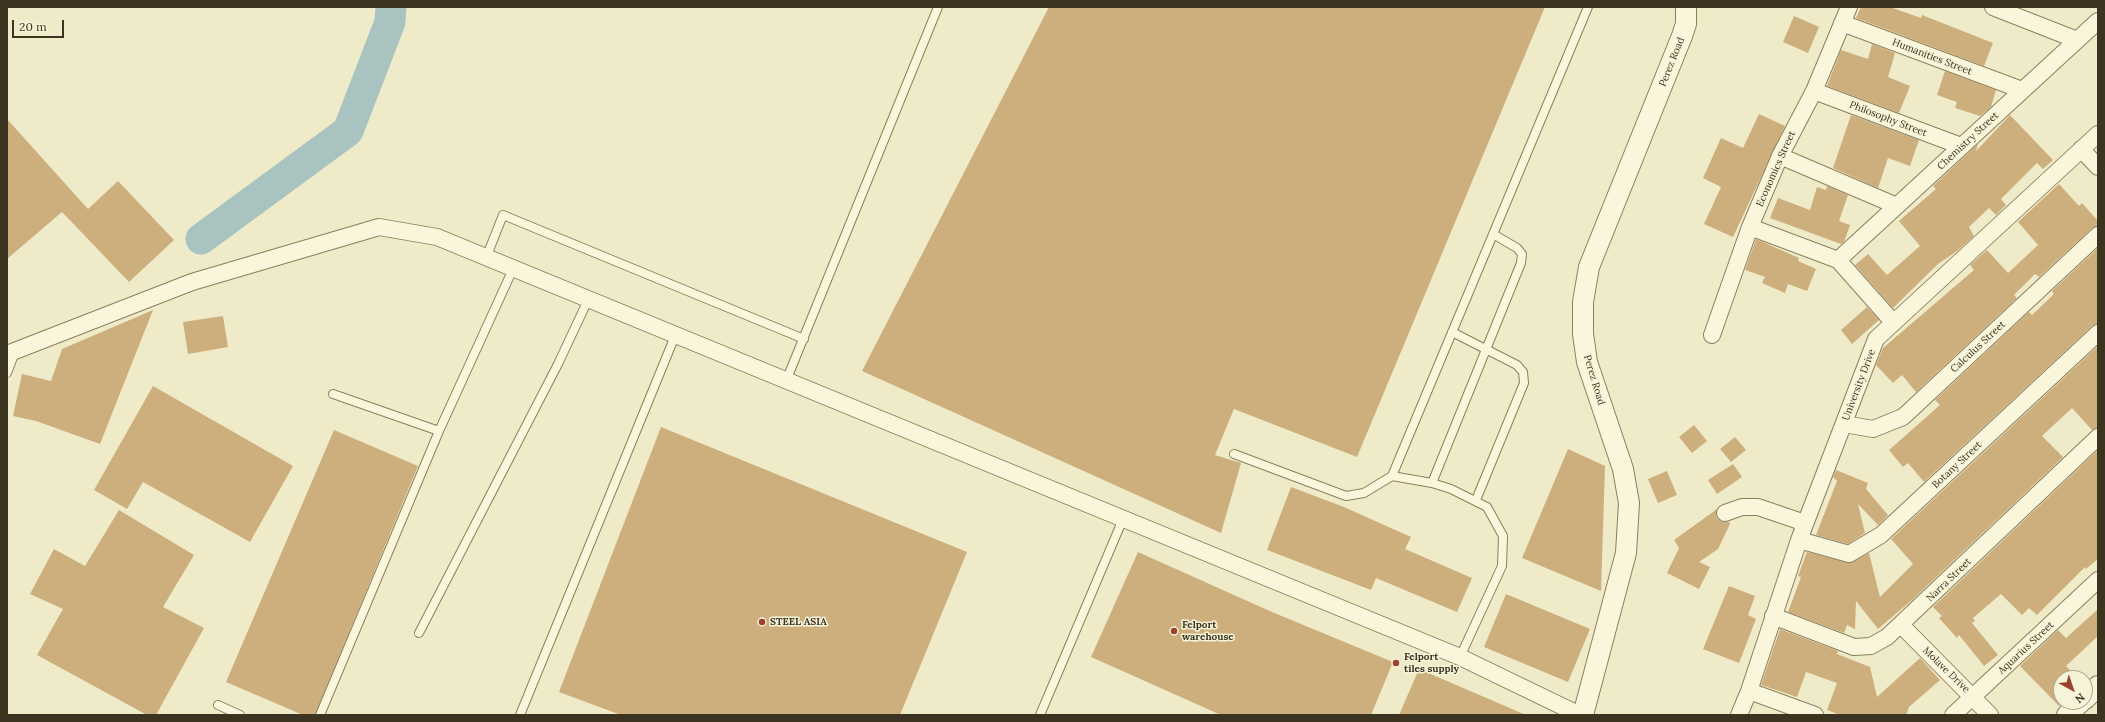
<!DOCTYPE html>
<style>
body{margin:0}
#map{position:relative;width:2105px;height:722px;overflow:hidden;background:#efebc9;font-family:Lora,serif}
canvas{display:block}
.frame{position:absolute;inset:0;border:8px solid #3c3320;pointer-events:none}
.north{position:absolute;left:2053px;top:670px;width:40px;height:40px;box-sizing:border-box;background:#f6f4d8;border:1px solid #aca78e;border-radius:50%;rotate:140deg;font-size:11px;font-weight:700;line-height:16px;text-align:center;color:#3c3320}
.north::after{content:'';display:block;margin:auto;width:14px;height:18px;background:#9b412c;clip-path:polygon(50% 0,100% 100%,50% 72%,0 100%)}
.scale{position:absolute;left:12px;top:20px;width:52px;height:18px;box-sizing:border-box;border:2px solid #3c3320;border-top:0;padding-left:5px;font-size:12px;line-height:14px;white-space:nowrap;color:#3c3320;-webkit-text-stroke:3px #f6f4d8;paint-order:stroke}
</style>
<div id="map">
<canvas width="2105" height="722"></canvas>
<div class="frame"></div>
<div class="north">N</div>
<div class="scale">20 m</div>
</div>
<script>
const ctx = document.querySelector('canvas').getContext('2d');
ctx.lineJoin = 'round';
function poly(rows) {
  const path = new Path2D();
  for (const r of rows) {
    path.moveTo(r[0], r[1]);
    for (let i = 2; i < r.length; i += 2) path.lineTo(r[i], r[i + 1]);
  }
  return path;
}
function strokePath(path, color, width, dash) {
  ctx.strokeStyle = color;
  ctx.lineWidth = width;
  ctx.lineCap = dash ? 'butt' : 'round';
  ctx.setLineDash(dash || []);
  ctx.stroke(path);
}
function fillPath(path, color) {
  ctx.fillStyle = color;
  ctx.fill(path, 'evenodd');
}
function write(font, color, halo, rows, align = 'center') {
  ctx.font = font + ' Lora,serif';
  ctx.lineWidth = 3;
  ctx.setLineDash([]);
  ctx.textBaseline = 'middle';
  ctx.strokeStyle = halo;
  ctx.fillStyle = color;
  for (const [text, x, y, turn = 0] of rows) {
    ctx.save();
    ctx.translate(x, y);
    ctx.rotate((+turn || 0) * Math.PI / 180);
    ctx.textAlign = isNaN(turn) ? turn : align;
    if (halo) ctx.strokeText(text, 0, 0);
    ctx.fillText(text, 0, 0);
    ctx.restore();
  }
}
strokePath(poly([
 [201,239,348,131,390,22,391,7]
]), '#a9c3c1', 31);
fillPath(poly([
 [1049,7,1545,7,1357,457,1234,409,1215,455,1241,463,1221,533,862,371],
 [1861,7,1890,7,1921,18,1922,15,1993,43,1984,66,1856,18],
 [1794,16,1819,27,1808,53,1783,42],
 [1872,44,1895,53,1888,77,1910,86,1899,113,1827,86,1841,50,1868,59],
 [1945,71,1996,90,1991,107,1980,116,1955,108,1957,102,1937,95],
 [1759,114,1785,126,1733,237,1704,224,1721,187,1703,178,1721,138,1743,148],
 [1851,115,1919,140,1910,166,1888,158,1878,188,1833,168],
 [2010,115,2053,160,2043,169,2037,163,2001,199,2006,205,1996,215,1989,208,1969,227,1974,236,1957,251,1938,264,1893,308,1855,265,1868,254,1887,275,1920,246,1899,221,1936,189,1933,186,1978,144,1976,151],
 [7,119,88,209,118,181,174,240,129,282,62,212,7,259],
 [2059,184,2079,206,2082,203,2098,221,2098,226,2092,228,2039,277,2035,274,2014,295,2017,298,1916,392,1902,375,1893,383,1876,365,1883,348,1974,270,1970,265,1987,250,2008,273,2038,245,2018,222],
 [1827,186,1848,195,1839,221,1850,225,1844,242,1841,244,1770,218,1778,198,1810,210,1817,187,1826,190],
 [1756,239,1799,258,1798,261,1816,269,1807,291,1788,284,1785,293,1762,283,1765,277,1745,270],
 [2098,248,2098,324,2092,326,1924,482,1908,463,1903,467,1889,450,1940,405,1935,400,2029,312,2032,315,2054,294,2052,291],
 [1867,307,1879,320,1852,344,1841,330],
 [153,310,100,444,36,421,13,416,22,374,51,381,62,349],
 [223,316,228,347,188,354,183,322],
 [2098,346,2098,428,2092,430,2072,408,2042,436,2063,457,1912,600,1878,629,1856,601,1855,629,1847,625,1844,633,1788,612,1801,577,1798,576,1807,552,1850,563,1869,553,1880,597,1913,564,1891,539],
 [153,386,293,466,250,542,143,482,127,509,94,490],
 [1694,425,1707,441,1692,453,1679,437],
 [661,427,967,552,900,715,621,715,559,692],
 [334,430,418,466,315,715,303,715,226,682],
 [1735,437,1746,450,1731,462,1720,449],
 [1568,449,1605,466,1601,591,1522,558],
 [2098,450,2098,559,2086,569,2085,567,2037,615,2029,608,2022,615,2001,594,1973,618,1975,621,1972,623,1998,655,1984,666,1959,635,1957,638,1939,618,1942,616,1933,607],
 [1733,464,1742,477,1717,494,1708,480],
 [1836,470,1868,483,1866,489,1888,515,1878,525,1858,504,1865,533,1848,544,1816,535,1837,481,1833,477],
 [1667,471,1677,495,1658,503,1648,479],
 [1291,487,1344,507,1411,537,1405,549,1472,578,1457,612,1376,578,1371,590,1267,550],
 [1717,509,1716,516,1719,520,1724,522,1729,522,1730,524,1718,549,1699,562,1710,567,1699,589,1667,573,1679,548,1674,540],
 [119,510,194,555,163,607,204,628,156,715,147,715,37,655,63,609,30,594,54,549,85,566],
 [1138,552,1272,612,1393,662,1371,715,1221,715,1091,657],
 [1729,586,1755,596,1748,615,1756,619,1739,663,1703,649],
 [1506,594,1590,629,1568,682,1484,647],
 [2098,609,2098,636,2066,666,2078,678,2061,678,2061,702,2064,702,2059,706,2020,666,2058,630,2066,638],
 [1780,629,1838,651,1837,654,1870,667,1877,697,1920,658,1940,680,1909,707,1906,715,1840,715,1827,710,1837,683,1806,672,1797,697,1761,685],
 [1419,669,1526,715,1399,715]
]), '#cdaf7e');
const service = poly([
 [486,258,503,215,804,339],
 [1452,332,1517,365,1523,372,1524,383,1476,500],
 [7,373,15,352],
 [786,381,938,7],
 [333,394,439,431],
 [1234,454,1346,496,1364,493,1392,476,1432,483,1451,489,1487,507,1503,536,1502,566,1460,657],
 [1392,476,1588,7],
 [1432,483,1521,263,1522,254,1517,248,1493,234],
 [419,633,558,364,588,300],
 [218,705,240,715],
 [320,715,439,431,513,269],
 [520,715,675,336],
 [1040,715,1123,519]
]);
const minor = poly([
 [1993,7,2077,40],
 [1842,23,2022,90],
 [1814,91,1961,146],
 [2081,149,2098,167],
 [1780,156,1897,206],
 [1750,227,1838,260,1893,322],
 [1838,260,2098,21],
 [1712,335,1750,227,1780,156,1814,91,1849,7],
 [7,354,192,282,379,227,437,237,1460,657,1580,715],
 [1844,424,1873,429,1903,417,2098,235],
 [1725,513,1742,507,1758,507,1805,523],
 [1799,540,1849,554,1881,535,2098,333],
 [1773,616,1854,647,1871,646,1887,637,2098,437],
 [1901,625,1990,715],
 [1749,691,1815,715],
 [1739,715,1749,691,1799,540,1876,339,2098,134],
 [1953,715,2098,580]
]);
const tertiary = poly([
 [2085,699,2098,686],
 [1583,715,1626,553,1629,503,1623,469,1587,362,1583,334,1583,302,1589,267,1682,36,1686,24,1686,7],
 [2067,715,2081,702]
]);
strokePath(service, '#8c7f5d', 10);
strokePath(minor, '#8c7f5d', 18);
strokePath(tertiary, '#8c7f5d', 22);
strokePath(service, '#f9f6dc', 8);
strokePath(minor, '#f9f6dc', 16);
strokePath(tertiary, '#f9f6dc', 20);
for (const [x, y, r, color] of [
 [762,622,4,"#9b412c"],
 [1174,631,4,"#9b412c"],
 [1396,663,4,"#9b412c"]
]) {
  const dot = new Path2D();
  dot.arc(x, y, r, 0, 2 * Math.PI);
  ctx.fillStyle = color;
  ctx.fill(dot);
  strokePath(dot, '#f6f4d8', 1.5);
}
write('10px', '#3c3320', '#f6f4d8', [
 ["Humanities Street",1932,57,21],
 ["Perez Road",1672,62,-68],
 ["Philosophy Street",1888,119,21],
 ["Chemistry Street",1968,141,-43],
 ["Economics Street",1776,169,-66],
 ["Calculus Street",1978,347,-43],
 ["Perez Road",1594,380,73],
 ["University Drive",1859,385,-69],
 ["Botany Street",1957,465,-43],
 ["Narra Street",1949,580,-44],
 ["Aquarius Street",2026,648,-43],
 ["Molave Drive",1946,670,44]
]);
write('bold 10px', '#3c3320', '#f6f4d8', [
 ["STEEL ASIA",770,622],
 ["Felport",1182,625],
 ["warehouse",1182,637],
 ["Felport",1404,657],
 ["tiles supply",1404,669]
], 'left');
</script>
